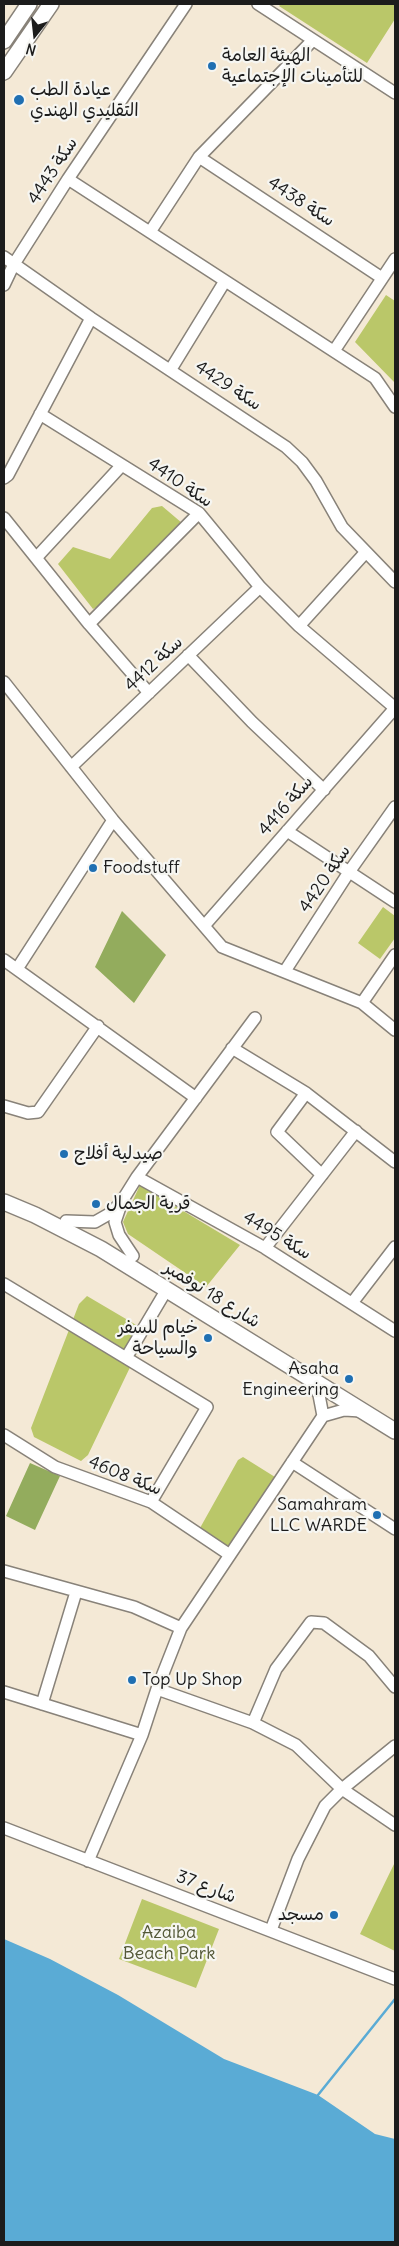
<!DOCTYPE html>
<meta charset="utf-8">
<style>
body{margin:0}
#map{position:relative;width:399px;height:2246px;overflow:hidden;background:#f4e9d6;font-family:Delius,sans-serif}
canvas{display:block}
.frame{position:absolute;inset:0;border:5px solid #1c1c1c;pointer-events:none}
.north{position:absolute;left:10px;top:10px;width:50px;height:50px;-webkit-text-stroke:4px #f6f6f2;paint-order:stroke;rotate:196deg;font-size:14px;font-weight:700;line-height:20px;text-align:center;color:#1c1c1c}
.north::after{content:'';display:block;margin:auto;width:18px;height:22px;background:#1c1c1c;clip-path:polygon(50% 0,100% 100%,50% 72%,0 100%)}
</style>
<div id="map">
<canvas width="399" height="2246"></canvas>
<div class="frame"></div>
<div class="north">N</div>
</div>
<script>
const ctx = document.querySelector('canvas').getContext('2d');
ctx.lineJoin = 'round';
function fillPath(path, color) {
  ctx.fillStyle = color;
  ctx.fill(path, 'evenodd');
}
function poly(rows) {
  const path = new Path2D();
  for (const r of rows) {
    path.moveTo(r[0], r[1]);
    for (let i = 2; i < r.length; i += 2) path.lineTo(r[i], r[i + 1]);
  }
  return path;
}
function strokePath(path, color, width, dash) {
  ctx.strokeStyle = color;
  ctx.lineWidth = width;
  ctx.lineCap = dash ? 'butt' : 'round';
  ctx.setLineDash(dash || []);
  ctx.stroke(path);
}
function write(font, color, halo, rows, align = 'center') {
  ctx.font = font + ' Delius,"Playpen Sans Arabic",sans-serif';
  ctx.lineWidth = 4.5;
  ctx.setLineDash([]);
  ctx.textBaseline = 'middle';
  ctx.strokeStyle = halo;
  ctx.fillStyle = color;
  for (const [text, x, y, turn = 0] of rows) {
    ctx.save();
    ctx.translate(x, y);
    ctx.rotate((+turn || 0) * Math.PI / 180);
    ctx.textAlign = isNaN(turn) ? turn : align;
    if (halo) ctx.strokeText(text, 0, 0);
    ctx.fillText(text, 0, 0);
    ctx.restore();
  }
}
fillPath(poly([
 [281,4,395,4,395,19,367,63,279,6],
 [386,295,395,301,395,383,355,342],
 [162,506,182,523,101,605,93,609,58,564,73,547,110,559,152,508],
 [383,907,395,916,395,938,380,959,358,943],
 [140,1185,240,1245,206,1287,128,1234,123,1222],
 [87,1296,143,1329,146,1334,88,1455,81,1461,34,1437,31,1428,79,1304],
 [243,1457,275,1477,274,1482,232,1545,225,1545,201,1531,200,1528,238,1460],
 [395,1862,395,1951,360,1934],
 [142,1899,219,1929,196,1988,119,1959]
]), '#bac769');
fillPath(poly([
 [122,911,166,955,134,1003,95,967],
 [30,1463,60,1476,35,1530,6,1516]
]), '#93ac5d');
fillPath(poly([
 [4,1939,50,1959,118,1995,224,2059,318,2095,375,2134,395,2139,395,2242,4,2242]
]), '#5aabd5');
strokePath(poly([
 [318,2095,395,1999]
]), '#5aabd5', 2.5);
const minor = poly([
 [258,4,395,93],
 [199,157,382,278],
 [68,179,375,378,395,407],
 [150,232,199,157,313,40],
 [4,257,91,318,286,447,302,462,316,481,342,527,395,582],
 [4,285,14,264,68,179,186,4],
 [334,351,395,259],
 [171,369,225,281],
 [40,414,199,513,260,587,299,626,395,708],
 [4,478,8,475,91,318],
 [4,518,89,624,149,693],
 [36,558,122,465],
 [89,624,199,513],
 [299,626,365,553],
 [188,655,252,722,324,790],
 [4,682,113,820,222,947,362,1003,395,1030],
 [71,767,260,587],
 [287,831,395,902],
 [204,926,395,708],
 [4,960,196,1098],
 [17,969,113,820],
 [285,971,349,872,395,807],
 [362,1003,395,955],
 [232,1048,306,1093,395,1162],
 [306,1093,277,1132,322,1175],
 [4,1106,28,1113,38,1112,98,1026],
 [137,1177,265,1248,395,1331],
 [66,1221,95,1222,109,1214,121,1203],
 [265,1248,356,1131],
 [133,1256,119,1235,115,1222,122,1201,137,1177,255,1018],
 [4,1284,207,1407,151,1502],
 [352,1303,395,1247],
 [126,1358,167,1289],
 [311,1380,319,1395,323,1416],
 [4,1435,55,1467,151,1502,230,1555],
 [292,1462,395,1529],
 [4,1571,134,1607,181,1628],
 [157,1689,253,1723,296,1745,342,1789,395,1825],
 [4,1692,142,1735],
 [42,1704,76,1592],
 [253,1723,276,1669,311,1622,324,1623,369,1656,395,1687],
 [4,1828,395,1979],
 [88,1861,142,1735,157,1689,181,1628,323,1416,344,1410,361,1411],
 [271,1930,298,1859,325,1806,342,1789,395,1746]
]);
const major = poly([
 [4,41,29,4],
 [4,72,51,4],
 [4,1202,35,1215,101,1249,395,1431]
]);
strokePath(minor, '#888279', 14);
strokePath(major, '#888279', 18);
strokePath(minor, '#fff', 11);
strokePath(major, '#fff', 15);
for (const [x, y, r, color] of [
 [212,66,5,"#1f6fb2"],
 [19,100,6,"#1f6fb2"],
 [93,868,5,"#1f6fb2"],
 [64,1154,5,"#1f6fb2"],
 [96,1204,5,"#1f6fb2"],
 [208,1338,5,"#1f6fb2"],
 [349,1379,5,"#1f6fb2"],
 [377,1515,5,"#1f6fb2"],
 [132,1680,5,"#1f6fb2"],
 [334,1915,5,"#1f6fb2"]
]) {
  const dot = new Path2D();
  dot.arc(x, y, r, 0, 2 * Math.PI);
  ctx.fillStyle = color;
  ctx.fill(dot);
  strokePath(dot, '#f6f6f2', 2);
}
write('18px', '#1c1c1c', '#f6f6f2', [
 ["الهيئة العامة",222,56],
 ["للتأمينات الإجتماعية",222,77],
 ["عيادة الطب",30,90],
 ["التقليدي الهندي",30,111],
 ["Foodstuff",103,868],
 ["صيدلية أفلاج",74,1154],
 ["قرية الجمال",106,1204],
 ["خيام للسفر",198,1328,"right"],
 ["والسياحة",198,1349,"right"],
 ["Asaha",339,1369,"right"],
 ["Engineering",339,1390,"right"],
 ["Samahram",367,1505,"right"],
 ["LLC WARDE",367,1526,"right"],
 ["Top Up Shop",142,1680],
 ["مسجد",324,1915,"right"]
], 'left');
write('18px', '#1c1c1c', '#f6f6f2', [
 ["سكة 4443",53,171,-57],
 ["سكة 4438",301,202,33],
 ["سكة 4429",228,386,33],
 ["سكة 4410",180,483,34],
 ["سكة 4412",154,664,-43],
 ["سكة 4416",286,806,-49],
 ["سكة 4420",325,879,-56],
 ["سكة 4495",277,1236,31],
 ["شارع 18 نوفمبر",212,1295,32],
 ["سكة 4608",125,1476,22],
 ["شارع 37",206,1887,21]
]);
write('18px', '#535837', '#f6f6f2', [
 ["Azaiba",169,1933],
 ["Beach Park",169,1954]
]);
</script>
